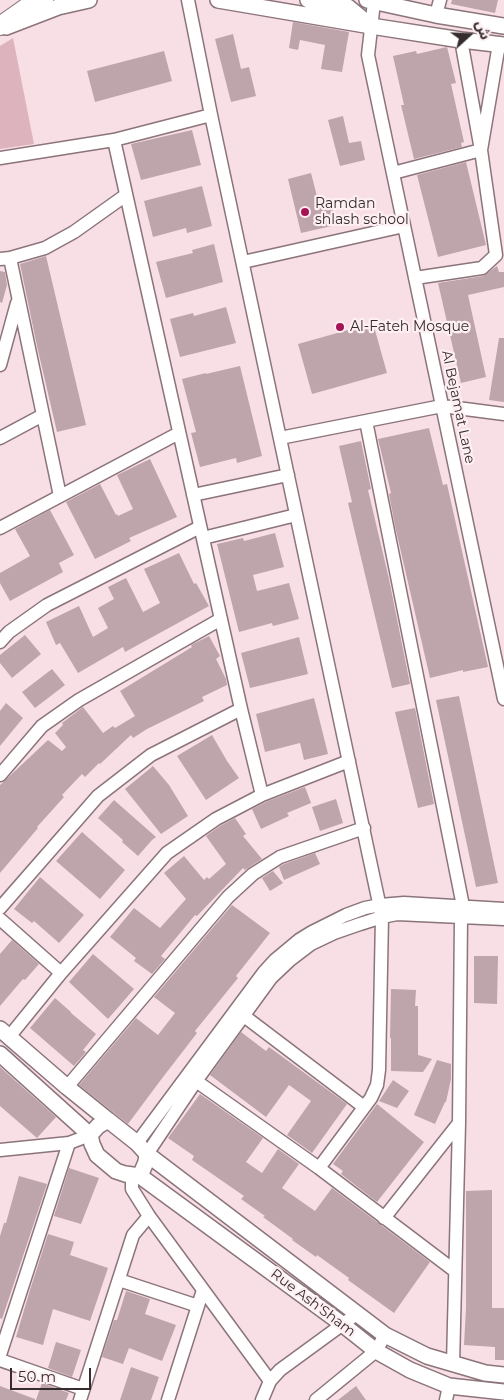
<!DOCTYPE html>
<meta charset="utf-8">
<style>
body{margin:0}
#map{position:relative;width:504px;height:1400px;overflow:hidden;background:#f8dee5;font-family:Montserrat,"Noto Sans Arabic",sans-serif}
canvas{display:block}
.north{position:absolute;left:444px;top:10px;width:50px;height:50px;-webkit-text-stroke:4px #feeff2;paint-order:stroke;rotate:70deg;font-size:14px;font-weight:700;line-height:20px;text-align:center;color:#362c2e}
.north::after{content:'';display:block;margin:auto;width:18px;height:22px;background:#362c2e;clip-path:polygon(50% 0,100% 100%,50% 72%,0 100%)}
.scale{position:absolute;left:10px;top:1368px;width:81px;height:22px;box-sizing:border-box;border:2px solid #362c2e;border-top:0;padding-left:6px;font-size:15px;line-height:18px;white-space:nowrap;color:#362c2e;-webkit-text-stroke:4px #feeff2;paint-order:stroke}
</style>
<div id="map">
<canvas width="504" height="1400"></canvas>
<div class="north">ش</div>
<div class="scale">50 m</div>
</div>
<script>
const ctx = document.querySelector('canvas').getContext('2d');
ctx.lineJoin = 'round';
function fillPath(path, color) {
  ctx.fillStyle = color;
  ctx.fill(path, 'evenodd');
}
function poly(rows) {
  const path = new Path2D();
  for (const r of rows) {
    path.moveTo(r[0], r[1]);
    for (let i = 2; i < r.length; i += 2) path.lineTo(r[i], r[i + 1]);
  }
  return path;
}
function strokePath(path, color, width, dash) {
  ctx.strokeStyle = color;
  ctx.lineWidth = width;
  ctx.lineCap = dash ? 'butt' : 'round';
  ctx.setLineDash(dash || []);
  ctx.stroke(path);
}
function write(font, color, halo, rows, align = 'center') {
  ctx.font = font + ' Montserrat,sans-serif';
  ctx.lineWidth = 4.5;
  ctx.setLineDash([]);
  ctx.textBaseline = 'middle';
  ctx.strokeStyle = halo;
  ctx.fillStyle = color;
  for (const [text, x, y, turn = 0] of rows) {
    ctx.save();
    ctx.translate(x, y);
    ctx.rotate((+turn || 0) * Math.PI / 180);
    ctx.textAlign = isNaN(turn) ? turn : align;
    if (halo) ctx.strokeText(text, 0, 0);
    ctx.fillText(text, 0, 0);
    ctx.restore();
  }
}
fillPath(poly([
 [13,38,34,144,0,149,0,46]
]), '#ddb4be');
fillPath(poly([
 [452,0,498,0,495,13,451,4],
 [293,22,349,32,342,72,321,69,325,45,300,40,298,50,289,48],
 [233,34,241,69,249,67,256,96,231,102,215,39],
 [447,47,456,83,451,84,464,142,461,143,462,147,414,159,401,105,404,105,393,56,416,51,417,54],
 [164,51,172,81,95,102,87,71],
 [343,116,349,143,361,141,365,160,340,166,328,120],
 [192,130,201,165,141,180,131,144],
 [466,162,486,245,438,257,417,175],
 [311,173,320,208,332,206,336,225,301,233,288,179],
 [202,186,212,226,187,233,186,228,153,237,144,201],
 [214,244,223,282,166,298,156,262,193,253,192,250],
 [46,256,86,425,57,432,37,346,20,264],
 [497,266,499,272,504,272,504,287,468,295,486,377,461,383,438,283,483,276],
 [0,271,5,272,7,285,2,303,0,302],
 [226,307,236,343,180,357,170,319,193,313,194,316],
 [373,323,387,373,312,394,298,344],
 [499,338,504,338,504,402,489,400],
 [240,366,262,456,237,463,236,458,200,467,191,433,196,432,182,379,206,373,206,374],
 [429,428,443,485,447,484,488,667,463,672,463,670,430,678,395,526,389,494,391,493,378,439],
 [361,441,371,489,368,490,389,579,410,684,392,688,348,503,352,502,339,446],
 [150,459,177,517,129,538,131,541,95,559,66,502,100,484,116,515,117,514,118,516,133,509,117,475],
 [50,510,74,555,59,563,63,572,10,601,0,583,0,573,30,556,15,529],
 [275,533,284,567,253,575,257,591,289,583,299,619,273,626,272,623,239,632,217,544,243,538,244,541],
 [179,553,194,584,196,583,209,606,125,652,123,647,78,673,60,643,56,645,46,622,79,606,93,637,108,628,98,608,114,599,108,587,126,578,143,612,160,603,144,569],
 [25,635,41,654,12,678,0,663,0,655],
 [209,636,220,656,216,659,226,679,227,685,202,697,204,701,147,729,133,738,131,735,100,764,99,763,85,777,82,774,62,795,64,797,37,827,38,828,0,873,0,785,48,740,62,751,66,747,55,733,63,725,62,723,83,707,103,733,113,726,115,728,135,716,120,691,192,647,191,645],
 [299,637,308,674,250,688,241,653],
 [52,669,65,685,35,708,22,692],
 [459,696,498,883,476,887,436,700],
 [314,698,328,754,304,760,300,743,265,752,256,714],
 [6,703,23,718,0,746,0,711],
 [415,708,434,804,418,808,395,712],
 [212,735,227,761,239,778,206,800,177,756],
 [153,766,169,785,188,816,161,834,125,789],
 [305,787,311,803,287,813,289,816,261,829,252,809,268,801],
 [336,799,343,823,320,831,312,807],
 [114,800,156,837,152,840,138,856,122,842,123,840,98,818],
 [235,818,246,834,243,836,262,859,245,870,243,868,197,916,195,915,161,956,165,959,152,974,134,961,136,958,110,937,134,908,160,928,186,899,164,873,184,856,204,880,207,877,209,879,226,864,206,836,220,826],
 [82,832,125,870,100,899,56,861],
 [315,853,320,864,284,880,279,867,284,864],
 [273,871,283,883,270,891,262,878],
 [40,877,84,915,59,943,34,921,32,923,14,909],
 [232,905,270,933,236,976,238,978,195,1031,197,1033,160,1081,128,1124,79,1085,136,1018,158,1035,175,1013,154,997],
 [12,940,39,964,25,980,23,979,0,1006,0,954],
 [93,954,134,989,108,1019,69,982],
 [474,956,498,956,497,1004,474,1003],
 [391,989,416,990,415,1006,418,1006,418,1055,432,1059,423,1072,391,1071,391,1038,390,1038],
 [55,998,71,1012,71,1013,96,1034,83,1050,86,1052,74,1066,30,1028],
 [241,1032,266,1051,269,1047,347,1104,312,1153,287,1135,311,1101,289,1085,266,1117,210,1075],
 [437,1060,451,1064,451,1079,446,1102,445,1102,435,1124,414,1115],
 [0,1067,56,1117,37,1138,0,1106],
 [393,1080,409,1091,397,1108,379,1101],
 [200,1094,263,1138,246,1162,262,1173,278,1149,299,1164,282,1188,315,1211,332,1188,430,1262,394,1313,348,1280,349,1278,317,1255,316,1257,292,1240,293,1239,263,1217,265,1216,241,1199,244,1196,192,1160,194,1156,168,1138],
 [377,1104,424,1142,377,1202,341,1174,343,1171,333,1164],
 [69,1168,99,1178,81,1224,54,1216],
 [19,1176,47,1184,2,1319,0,1318,0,1236,4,1223,6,1223],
 [492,1190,492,1308,504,1308,504,1360,495,1360,495,1347,464,1345,466,1308,466,1191],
 [48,1234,74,1242,70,1255,108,1268,90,1321,53,1309,43,1345,16,1337,30,1290],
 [126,1291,150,1299,145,1314,176,1325,162,1361,129,1348,123,1364,102,1357,114,1320,117,1320],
 [56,1342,81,1350,72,1377,48,1368],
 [131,1367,159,1377,151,1400,120,1400],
 [42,1383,69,1393,66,1400,36,1400],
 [0,1386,35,1399,35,1400,0,1400],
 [356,1386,366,1400,338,1400]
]), '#bea5ab');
const minor = poly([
 [188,0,211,115,382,917,379,1070,377,1085,371,1098,319,1168],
 [374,2,368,55,504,699],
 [436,15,440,0],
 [114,140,241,709,262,795],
 [0,158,114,140,211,115],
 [393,173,481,150,499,44],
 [10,258,60,496],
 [0,259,10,258,45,248,74,232,126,195],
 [243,262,404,226],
 [415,278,482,268,496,255,481,150,461,40],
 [0,365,17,303],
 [366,421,463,906],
 [0,438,43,415],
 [280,438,442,406,504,414],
 [193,495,288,475],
 [0,528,179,433],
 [203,538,296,515],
 [0,642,9,632,47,605,200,527],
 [0,775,42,726,79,700,221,619],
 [0,908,98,796,151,755,241,709],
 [0,919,61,973],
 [244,1016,364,1107],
 [9,1037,61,973,167,853,216,819,262,795,349,761],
 [196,1081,319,1168,455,1271],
 [67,1087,228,897,253,874,280,857,364,828],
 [137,1143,264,972,275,960,299,940,312,932,346,915,365,908,380,905,404,903,504,909],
 [0,1150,69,1143],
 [147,1154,196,1081,271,978,290,960,311,944,334,933,360,924,382,917,397,914,504,919],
 [132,1174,132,1189,149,1216,270,1381],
 [384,1218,459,1123],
 [119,1280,198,1306],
 [0,1355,69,1143,90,1135],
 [0,1360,83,1389],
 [453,1364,459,1123,461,917],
 [80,1400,133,1235,149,1216],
 [168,1400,203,1290],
 [262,1400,270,1381,280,1370,358,1313],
 [316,1400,376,1351,385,1335],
 [446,1400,449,1386]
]);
const major = poly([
 [218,0,371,26,461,40,504,45],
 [308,0,348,7,371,26],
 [367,0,436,15,504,26],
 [6,27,58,7,89,0],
 [0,1029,67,1087,108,1120],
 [0,1054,90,1135],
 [147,1154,146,1162,140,1176,125,1174,116,1171,97,1155,92,1144,90,1135,98,1126,108,1120,137,1143,147,1154,385,1335,427,1356,485,1373,504,1375],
 [140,1176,342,1324,376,1351,410,1370,449,1386,504,1392]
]);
const highway = poly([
 [0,26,27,7,44,0]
]);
strokePath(minor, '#8b747a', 15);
strokePath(major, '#8b747a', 18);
strokePath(highway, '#8b747a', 20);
strokePath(minor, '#fff', 12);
strokePath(major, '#fff', 15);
strokePath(highway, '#fff', 18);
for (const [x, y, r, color] of [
 [305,212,5,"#a51556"],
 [340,327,5,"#a51556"]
]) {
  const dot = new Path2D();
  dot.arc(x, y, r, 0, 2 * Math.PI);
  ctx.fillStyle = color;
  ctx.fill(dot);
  strokePath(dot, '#feeff2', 2);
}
write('14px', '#362c2e', '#feeff2', [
 ["Ramdan",315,204],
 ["shlash school",315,220],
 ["Al-Fateh Mosque",350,327]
], 'left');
write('14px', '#362c2e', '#feeff2', [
 ["Al Bejamat Lane",458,407,78],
 ["Rue Ash'Sham",313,1303,37]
]);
</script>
